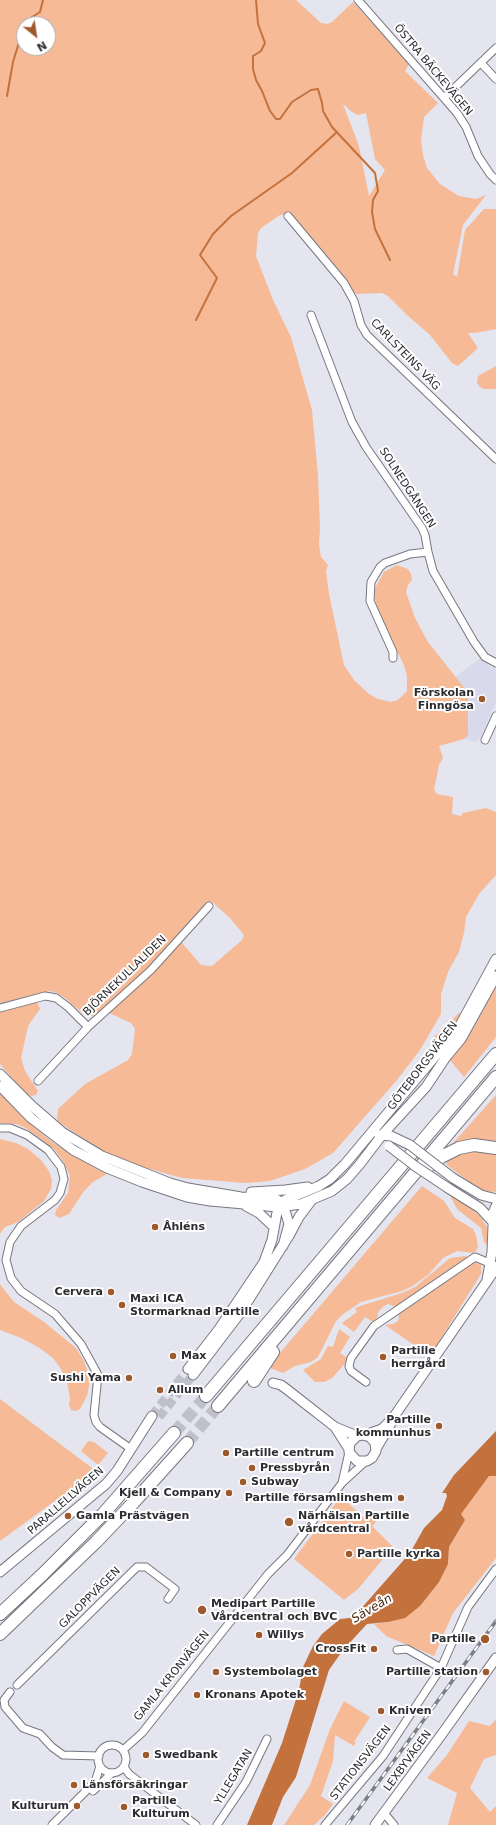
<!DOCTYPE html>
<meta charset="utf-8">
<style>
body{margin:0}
#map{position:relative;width:496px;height:1825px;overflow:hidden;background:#e4e5ef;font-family:"DejaVu Sans",sans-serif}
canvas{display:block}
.north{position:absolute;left:16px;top:16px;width:40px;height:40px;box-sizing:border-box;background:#fff;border:1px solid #ababad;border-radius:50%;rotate:150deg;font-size:11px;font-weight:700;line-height:16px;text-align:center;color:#2c2d31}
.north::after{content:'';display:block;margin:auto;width:14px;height:18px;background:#9e592c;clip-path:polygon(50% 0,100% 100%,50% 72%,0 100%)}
</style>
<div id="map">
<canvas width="496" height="1825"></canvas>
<div class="north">N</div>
</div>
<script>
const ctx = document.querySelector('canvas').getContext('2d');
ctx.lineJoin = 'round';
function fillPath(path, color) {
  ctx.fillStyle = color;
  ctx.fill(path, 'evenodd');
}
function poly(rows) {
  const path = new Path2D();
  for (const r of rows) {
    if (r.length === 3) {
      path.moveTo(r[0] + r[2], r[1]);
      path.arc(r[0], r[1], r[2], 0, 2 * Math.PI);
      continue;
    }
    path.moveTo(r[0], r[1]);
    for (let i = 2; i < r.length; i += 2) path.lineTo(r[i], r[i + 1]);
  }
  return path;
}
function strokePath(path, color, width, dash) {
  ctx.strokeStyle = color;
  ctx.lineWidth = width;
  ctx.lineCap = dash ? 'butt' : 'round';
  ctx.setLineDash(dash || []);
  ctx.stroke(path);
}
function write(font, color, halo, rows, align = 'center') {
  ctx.font = font + ' "DejaVu Sans",sans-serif';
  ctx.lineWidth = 4;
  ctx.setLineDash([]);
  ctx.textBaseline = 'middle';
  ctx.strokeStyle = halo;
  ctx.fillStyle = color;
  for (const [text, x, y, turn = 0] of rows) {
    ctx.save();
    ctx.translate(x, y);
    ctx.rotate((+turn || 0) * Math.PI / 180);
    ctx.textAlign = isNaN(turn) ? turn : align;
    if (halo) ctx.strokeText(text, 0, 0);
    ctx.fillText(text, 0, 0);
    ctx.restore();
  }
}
fillPath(poly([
 [480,658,490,667,496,669,496,702,481,737,475,742,464,739,468,735,469,704,455,677]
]), '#d8daeb');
fillPath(poly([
 [0,0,296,0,321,23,327,24,332,22,353,2,409,64,405,71,438,103,424,117,421,141,423,155,427,168,440,184,459,196,476,199,486,195,463,225,453,274,457,277,465,230,484,209,496,209,496,329,475,333,468,333,478,348,458,366,452,363,430,335,407,315,388,296,382,293,357,294,355,293,290,214,280,215,261,228,258,233,256,256,273,300,291,337,312,410,318,476,320,527,319,544,321,557,328,565,326,571,329,594,344,665,354,680,369,694,378,699,391,702,398,700,407,691,407,676,404,665,378,613,374,594,376,586,384,572,397,565,408,569,411,574,412,580,408,585,406,592,415,618,428,642,466,690,468,696,468,735,464,739,439,746,443,758,439,765,434,790,437,794,453,797,452,814,461,816,463,813,486,808,496,812,496,875,479,894,466,917,464,933,459,952,448,972,441,994,441,1014,420,1050,397,1080,333,1153,305,1169,270,1181,245,1183,182,1178,143,1167,106,1153,78,1135,57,1121,58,1109,85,1084,128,1060,132,1054,135,1029,131,1023,107,1012,87,1017,65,998,57,993,50,991,0,1003],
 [24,24,48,24,48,48,24,48],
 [343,104,352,112,358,115,366,113,375,159,385,170,369,196,359,146],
 [211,901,230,918,244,935,242,940,212,966,201,965,183,944,179,935],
 [496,366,496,389,484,389,480,387,477,383,478,376],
 [496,986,496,1037,464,1077,449,1059,463,1043,475,1025],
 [35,1002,38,1004,40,1009,28,1026,21,1058,25,1071,38,1091,36,1095,31,1096,26,1094,0,1064,0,1011],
 [460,1012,460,1016,448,1037,436,1050,432,1046,432,1039],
 [0,1093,36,1129,55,1144,79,1159,107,1174,93,1182,84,1191,69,1214,59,1218,55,1215,56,1210,68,1193,69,1185,70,1176,63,1161,54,1149,26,1128,16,1124,0,1123],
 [496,1095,496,1143,479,1139,453,1143],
 [0,1139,16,1143,28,1149,41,1160,49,1171,52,1181,51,1189,44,1201,18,1222,5,1227,0,1234],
 [471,1149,496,1153,496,1192,484,1191,476,1187,447,1165,446,1161,461,1152],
 [422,1186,444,1201,455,1218,473,1229,476,1235,478,1246,476,1251,473,1253,457,1251,443,1258,428,1275,411,1287,402,1291,361,1302,342,1315,336,1321,320,1353,317,1358,311,1362,295,1366,283,1373,268,1367],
 [449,1194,470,1206,480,1216,487,1227,489,1247,484,1242,481,1228,457,1209],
 [465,1256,470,1258,396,1307,388,1304,384,1306,379,1311,377,1318,373,1322,365,1317,354,1332,342,1323,357,1312,355,1308,360,1306,402,1293,415,1287,450,1258],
 [474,1262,481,1265,481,1274,430,1356,385,1325,393,1324,397,1322,399,1319,398,1312],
 [0,1284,14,1302,44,1322,76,1348,84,1361,89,1376,89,1386,87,1396,80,1409,76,1411,71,1410,69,1405,70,1397,67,1382,61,1369,53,1358,38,1347,21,1338,0,1330],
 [339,1329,350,1337,340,1353,349,1359,332,1378,324,1382,315,1382,303,1370,321,1359,328,1346,333,1347],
 [0,1399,96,1471,0,1541],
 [88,1441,94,1442,108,1453,98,1465,81,1451],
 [489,1476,496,1476,496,1558,453,1613,434,1656,386,1636,374,1624,388,1622,448,1564,449,1547,465,1520,460,1514],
 [341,1496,364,1518,369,1513,372,1513,378,1520,372,1526,393,1547,358,1589,344,1600,294,1559],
 [344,1701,370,1717,354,1742,356,1743,354,1746,335,1735,333,1761,321,1796,333,1804,325,1815,314,1825,284,1825,310,1785,330,1729],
 [496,1719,496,1755,484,1759,470,1788,490,1812,496,1806,496,1825,448,1825,457,1793,427,1778,447,1755,469,1721,490,1726]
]), '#f6ba96');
fillPath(poly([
 [496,1431,496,1476,489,1476,461,1514,465,1520,449,1547,448,1564,439,1582,420,1606,405,1618,388,1622,367,1624,343,1650,329,1670,296,1777,283,1797,272,1825,247,1825,282,1743,299,1690,303,1667,313,1646,322,1634,340,1619,350,1618,358,1612,410,1553,424,1528,442,1510,447,1496,446,1493,442,1493,454,1475]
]), '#c4723d');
strokePath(poly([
 [256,0,258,24,265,43,261,51,253,56,253,69,256,80,262,91,270,111,276,119,280,119,292,102,311,90,318,89,322,103,323,111,332,127,375,173,378,191,373,200,372,212,375,229,390,260],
 [25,24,26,21,40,12,43,0],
 [7,96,13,62,24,26],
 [196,320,217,278,200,255,213,234,231,216,292,173,337,132]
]), '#c4723d', 2);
strokePath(poly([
 [152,1416,188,1369],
 [159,1417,193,1375]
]), '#bfc0c9', 9, [9, 4.5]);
strokePath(poly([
 [174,1433,206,1396],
 [187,1443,218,1406]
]), '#bfc0c9', 12, [12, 6]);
const street = poly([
 [358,0,457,113,466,127,478,156,490,174,496,180],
 [481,63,496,79],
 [444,98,496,48],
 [288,216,344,283,354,301,361,325,367,335,496,459],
 [311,315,352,422,366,447,422,528,425,535,428,552,433,571,474,642,485,657,496,663],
 [393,658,393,652,370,601,371,582,380,567,385,563,410,554,428,552],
 [485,740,496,716],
 [0,1008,45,996,51,997,56,998,68,1007,88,1027],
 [38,1081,88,1027,151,970,209,906],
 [0,1128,10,1128,27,1135,48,1150,61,1167,64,1179,60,1193,55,1200,21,1226,10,1242,6,1260,11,1278,21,1291,55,1314,81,1344,98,1375,94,1415,96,1422,100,1427,131,1449],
 [366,1382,351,1371,349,1366,351,1358,374,1326,475,1257,494,1265],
 [342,1483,349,1452],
 [397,1650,407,1649,441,1668],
 [17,1685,137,1567,146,1567,175,1589,168,1599],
 [10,1692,4,1700,5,1707,23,1728,40,1734,52,1747,63,1755,99,1756],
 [112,1759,14],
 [123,1750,142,1733,268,1574,287,1555,342,1483,365,1462],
 [124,1767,129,1774,196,1825],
 [93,1791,112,1773],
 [384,1813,394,1825],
 [52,1825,95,1782,100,1766],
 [217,1825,246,1782,267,1739],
 [325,1825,383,1756,441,1668,468,1607,496,1569]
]);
const secondary = poly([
 [0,1074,32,1106,62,1132,102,1156,170,1183,188,1188,241,1197,276,1199,282,1203,284,1207,289,1224,283,1246],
 [0,1086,31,1118,73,1150,107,1168,142,1182,187,1197,210,1201,278,1207,301,1204,332,1191,347,1179,360,1164,382,1135,426,1087,446,1057,461,1039,496,976],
 [379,1135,391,1136,410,1145],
 [453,1178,481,1195,496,1199],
 [448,1188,480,1208,492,1221],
 [251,1192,285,1190,308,1187],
 [246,1206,259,1213,274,1227],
 [493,1223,492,1215,496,1206],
 [487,1280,492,1252,493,1225],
 [188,1369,219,1329,264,1262,272,1240,278,1207,285,1200,319,1186,330,1179,345,1164,458,1029,496,959],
 [193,1375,241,1312,290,1234,299,1217,311,1201],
 [273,1383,281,1385,289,1391,335,1427,357,1436,363,1435,370,1437,375,1443,376,1451,372,1458,367,1461,357,1461,349,1452,350,1443,357,1436],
 [335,1427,349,1449],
 [365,1435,382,1429,393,1418,496,1268],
 [376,1449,391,1423],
 [0,1572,106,1484,117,1471,152,1416],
 [375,1825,442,1734,496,1658]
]);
const highway = poly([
 [424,1169,441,1157,459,1148,474,1145,496,1148],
 [254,1381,273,1352],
 [206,1396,496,1054],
 [218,1406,496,1077],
 [0,1614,43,1574,103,1514,174,1433],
 [0,1634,96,1542,134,1502,187,1443]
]);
strokePath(street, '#767780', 9);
strokePath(secondary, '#767780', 11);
strokePath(highway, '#767780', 14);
strokePath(street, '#fff', 7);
strokePath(secondary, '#fff', 9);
strokePath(highway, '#fff', 12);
const rail = poly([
 [347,1825,496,1621]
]);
strokePath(rail, '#7d7e85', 3.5);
strokePath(rail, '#fff', 2, [6]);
const secondaryBridge = poly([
 [410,1145,453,1178],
 [389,1146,415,1166,448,1188]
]);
strokePath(secondaryBridge, '#767780', 11, []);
strokePath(secondaryBridge, '#fff', 9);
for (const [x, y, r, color] of [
 [482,699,4,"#9e592c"],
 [155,1227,4,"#9e592c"],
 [111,1292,4,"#9e592c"],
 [122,1305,4,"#9e592c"],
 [173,1356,4,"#9e592c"],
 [383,1357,4,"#9e592c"],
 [129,1378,4,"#9e592c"],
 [160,1390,4,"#9e592c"],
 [439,1426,4,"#9e592c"],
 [226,1453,4,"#9e592c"],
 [252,1468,4,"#9e592c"],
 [243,1482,4,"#9e592c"],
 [229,1493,4,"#9e592c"],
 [401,1498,4,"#9e592c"],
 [68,1516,4,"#9e592c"],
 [289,1522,5,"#9e592c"],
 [349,1554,4,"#9e592c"],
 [202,1610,5,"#9e592c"],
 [259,1635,4,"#9e592c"],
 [485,1639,5,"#9e592c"],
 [374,1649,4,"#9e592c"],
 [216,1672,4,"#9e592c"],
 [486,1672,4,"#9e592c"],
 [197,1695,4,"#9e592c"],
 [381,1711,4,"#9e592c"],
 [146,1755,4,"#9e592c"],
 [74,1785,4,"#9e592c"],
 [77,1806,4,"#9e592c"],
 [124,1807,4,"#9e592c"]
]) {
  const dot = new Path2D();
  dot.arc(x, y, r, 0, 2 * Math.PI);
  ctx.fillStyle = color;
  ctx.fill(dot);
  strokePath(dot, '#fff', 1.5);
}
write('11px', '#2c2d31', '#fff', [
 ["ÖSTRA BÄCKEVÄGEN",433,70,50],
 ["CARLSTEINS VÄG",405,355,46],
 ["SOLNEDGÅNGEN",407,488,57],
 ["BJÖRNEKULLALIDEN",125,976,-44],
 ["GÖTEBORGSVÄGEN",423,1066,-53],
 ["PARALLELLVÄGEN",66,1501,-41],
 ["GALOPPVÄGEN",90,1598,-45],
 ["GAMLA KRONVÄGEN",172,1676,-51],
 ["LEXBYVÄGEN",408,1761,-54],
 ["STATIONSVÄGEN",361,1763,-52],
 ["YLLEGATAN",234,1777,-59]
]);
write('bold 11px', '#2c2d31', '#fff', [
 ["Förskolan",474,693,"right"],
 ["Finngösa",474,706,"right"],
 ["Åhléns",163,1227],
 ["Cervera",103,1292,"right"],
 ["Maxi ICA",130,1299],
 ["Stormarknad Partille",130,1312],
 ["Partille",391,1351],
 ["herrgård",391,1364],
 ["Max",181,1356],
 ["Sushi Yama",121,1378,"right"],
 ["Allum",168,1390],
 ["Partille",431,1420,"right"],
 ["kommunhus",431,1433,"right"],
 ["Partille centrum",234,1453],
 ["Pressbyrån",260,1468],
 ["Subway",251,1482],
 ["Kjell & Company",221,1493,"right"],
 ["Partille församlingshem",393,1498,"right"],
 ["Gamla Prästvägen",76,1516],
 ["Närhälsan Partille",298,1516],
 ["vårdcentral",298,1529],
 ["Partille kyrka",357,1554],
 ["Medipart Partille",211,1604],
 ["Vårdcentral och BVC",211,1617],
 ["Willys",267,1635],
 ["Partille",476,1639,"right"],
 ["CrossFit",366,1649,"right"],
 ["Systembolaget",224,1672],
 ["Partille station",478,1672,"right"],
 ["Kronans Apotek",205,1695],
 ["Kniven",389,1711],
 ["Swedbank",154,1755],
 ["Länsförsäkringar",82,1785],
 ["Partille",132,1801],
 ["Kulturum",132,1814],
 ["Kulturum",69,1806,"right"]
], 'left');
write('italic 12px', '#47250f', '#fff', [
 ["Säveån",372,1609,-31]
]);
</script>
